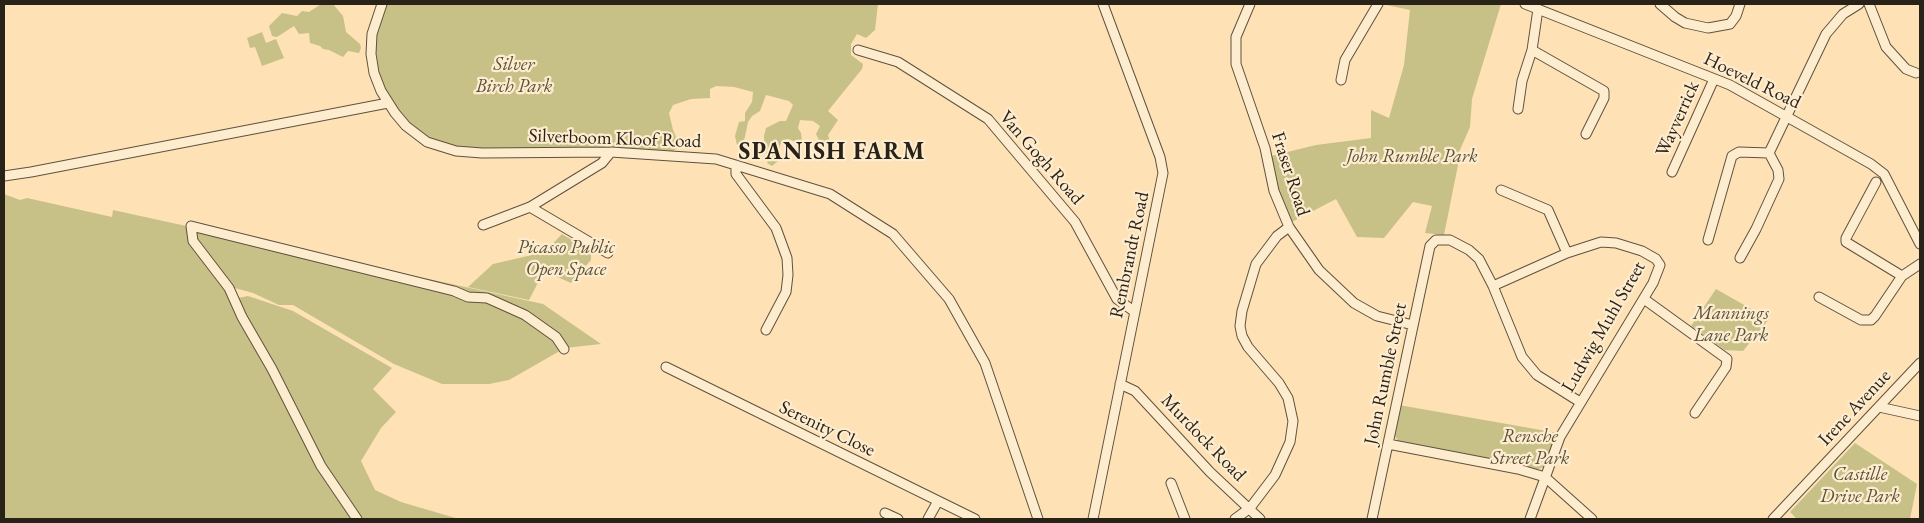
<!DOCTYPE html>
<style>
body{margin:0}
#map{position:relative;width:1924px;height:523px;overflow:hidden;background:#fee1b5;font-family:"EB Garamond",serif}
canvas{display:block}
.frame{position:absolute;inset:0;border:5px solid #292218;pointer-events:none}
</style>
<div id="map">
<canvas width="1924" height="523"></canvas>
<div class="frame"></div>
</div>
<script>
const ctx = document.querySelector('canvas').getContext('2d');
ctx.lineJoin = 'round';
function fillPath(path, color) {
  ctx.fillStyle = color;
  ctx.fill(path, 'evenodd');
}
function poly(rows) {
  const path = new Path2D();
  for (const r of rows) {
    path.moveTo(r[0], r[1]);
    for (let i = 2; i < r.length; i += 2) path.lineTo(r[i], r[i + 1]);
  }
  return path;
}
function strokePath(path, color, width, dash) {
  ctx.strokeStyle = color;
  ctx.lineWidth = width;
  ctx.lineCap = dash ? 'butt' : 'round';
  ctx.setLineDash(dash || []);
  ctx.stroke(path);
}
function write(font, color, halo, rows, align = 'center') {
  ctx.font = font + ' "EB Garamond",serif';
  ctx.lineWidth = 4.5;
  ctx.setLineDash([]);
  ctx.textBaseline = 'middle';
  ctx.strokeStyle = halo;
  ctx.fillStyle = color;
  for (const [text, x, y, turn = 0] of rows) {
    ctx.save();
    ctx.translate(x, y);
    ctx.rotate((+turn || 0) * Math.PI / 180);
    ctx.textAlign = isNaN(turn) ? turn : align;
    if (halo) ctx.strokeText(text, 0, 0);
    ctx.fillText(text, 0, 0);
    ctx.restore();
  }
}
fillPath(poly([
 [321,4,333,4,343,16,346,32,360,44,361,48,359,53,348,51,343,57,329,50,323,49,320,46,310,43,309,33,299,34,294,26,277,37,272,36,269,26,282,13,297,16,302,11,309,12],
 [386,4,878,4,875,30,866,38,857,34,851,44,851,55,863,64,862,69,828,111,838,120,828,135,830,142,827,148,823,148,816,134,820,126,813,121,800,120,798,128,801,133,802,141,799,143,788,139,784,140,780,145,778,161,772,166,767,163,769,157,765,151,764,136,766,128,780,121,786,121,793,105,789,101,766,95,760,111,752,116,748,122,744,141,737,145,735,136,739,122,745,121,745,113,752,102,753,92,734,87,716,86,710,89,710,98,691,99,673,105,669,113,673,130,680,146,673,151,575,147,469,150,432,141,414,128,393,106,379,79,373,42],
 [1382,4,1501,4,1472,99,1470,127,1456,159,1458,165,1444,235,1425,233,1432,206,1413,202,1384,238,1357,237,1336,199,1290,223,1279,193,1271,156,1316,145,1371,138,1371,110,1389,118,1404,65,1410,10],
 [262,32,266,43,276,39,284,58,262,66,255,47,250,48,247,38],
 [4,194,20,200,27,198,112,217,113,210,543,304,601,344,565,348,509,380,489,384,442,384,394,364,293,305,279,305,253,293,231,287,216,278,232,299,248,296,293,311,392,368,373,389,396,412,381,428,361,461,375,490,401,502,459,519,4,519],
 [562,234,591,252,591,260,571,283,544,271,529,300,468,287,493,264,545,252],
 [1716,289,1769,319,1743,351,1725,350,1691,326],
 [1399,405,1558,433,1546,466,1536,470,1399,442,1394,435],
 [1855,443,1917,484,1910,519,1797,519,1790,512]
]), '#c7c188');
const minor = poly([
 [382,4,372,34,371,54,374,73,381,91,395,113,406,126,427,142,456,151,482,153,611,152,716,159,830,194,893,234,949,299,985,363,1038,519],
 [1250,4,1236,37,1236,64,1265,148,1274,191,1289,227,1319,270,1354,303,1377,316,1413,325],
 [1525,4,1730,85,1871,164,1884,174,1920,244],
 [1660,4,1675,17,1685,23,1708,28,1730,24,1736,16,1740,4],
 [1869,4,1886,47,1906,69,1916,73],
 [858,50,898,62,988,119,1075,222,1117,299,1135,312],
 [1532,50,1604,91,1604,98,1586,134],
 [1341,80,1345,60,1378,4],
 [1518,109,1522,81,1532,50,1538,9],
 [1769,153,1826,34,1843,14,1859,4],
 [736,165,736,174,776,228,787,258,788,275,786,292,766,330],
 [1672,172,1714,79],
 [4,176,31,172,388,103],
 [1876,182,1846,238,1846,242,1902,276],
 [1501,190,1548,210,1567,253],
 [530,207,608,253],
 [483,225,530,207,602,163,611,152],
 [1708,240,1732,156,1739,152,1769,153],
 [1740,258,1756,229,1779,179,1778,170,1769,153],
 [1493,286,1567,253,1601,242,1616,243,1642,251,1656,259,1660,265,1653,283,1560,437,1530,519],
 [1819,297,1861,320,1871,320,1875,316,1902,276,1920,264],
 [1644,299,1727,359,1726,367,1695,413],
 [666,367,975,519],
 [1120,384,1135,391,1210,472,1260,519],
 [1879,407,1920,416],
 [1388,444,1518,469,1545,477,1592,519],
 [1171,483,1185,519],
 [885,513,898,519],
 [357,519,321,466,272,369,242,317,229,288,193,241,191,226,454,291,468,297,487,298,525,315,556,337,564,349],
 [928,519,938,501],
 [1093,519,1163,173,1160,157,1103,4],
 [1235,519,1250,508,1275,475,1290,442,1293,421,1288,398,1279,383,1248,347,1242,336,1240,326,1242,311,1256,264,1277,236,1289,227],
 [1372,519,1430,246,1436,240,1450,240,1469,250,1479,259,1493,286,1522,357,1537,375,1580,402],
 [1773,519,1920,363]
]);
strokePath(minor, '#5e523f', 11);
strokePath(minor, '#feeccf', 9);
write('italic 19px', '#58523a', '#feeccf', [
 ["Silver",514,65],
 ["Birch Park",514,87],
 ["John Rumble Park",1412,157],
 ["Picasso Public",566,248],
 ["Open Space",566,270],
 ["Mannings",1731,314],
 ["Lane Park",1731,336],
 ["Rensche",1530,437],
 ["Street Park",1530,459],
 ["Castille",1860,475],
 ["Drive Park",1860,497]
]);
write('19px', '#292218', '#feeccf', [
 ["Hoeveld Road",1752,81,26],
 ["Wayverrick",1678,119,-66],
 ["Silverboom Kloof Road",615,139,2],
 ["Van Gogh Road",1041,158,49],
 ["Fraser Road",1290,174,72],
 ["Rembrandt Road",1130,255,-78],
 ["Ludwig Muhl Street",1604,327,-60],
 ["John Rumble Street",1386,374,-78],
 ["Irene Avenue",1855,408,-47],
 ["Serenity Close",827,429,26],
 ["Murdock Road",1203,438,46]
]);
ctx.letterSpacing = '1px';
write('bold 24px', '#292218', '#feeccf', [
 ["SPANISH FARM",832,152]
]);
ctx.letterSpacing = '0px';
</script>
